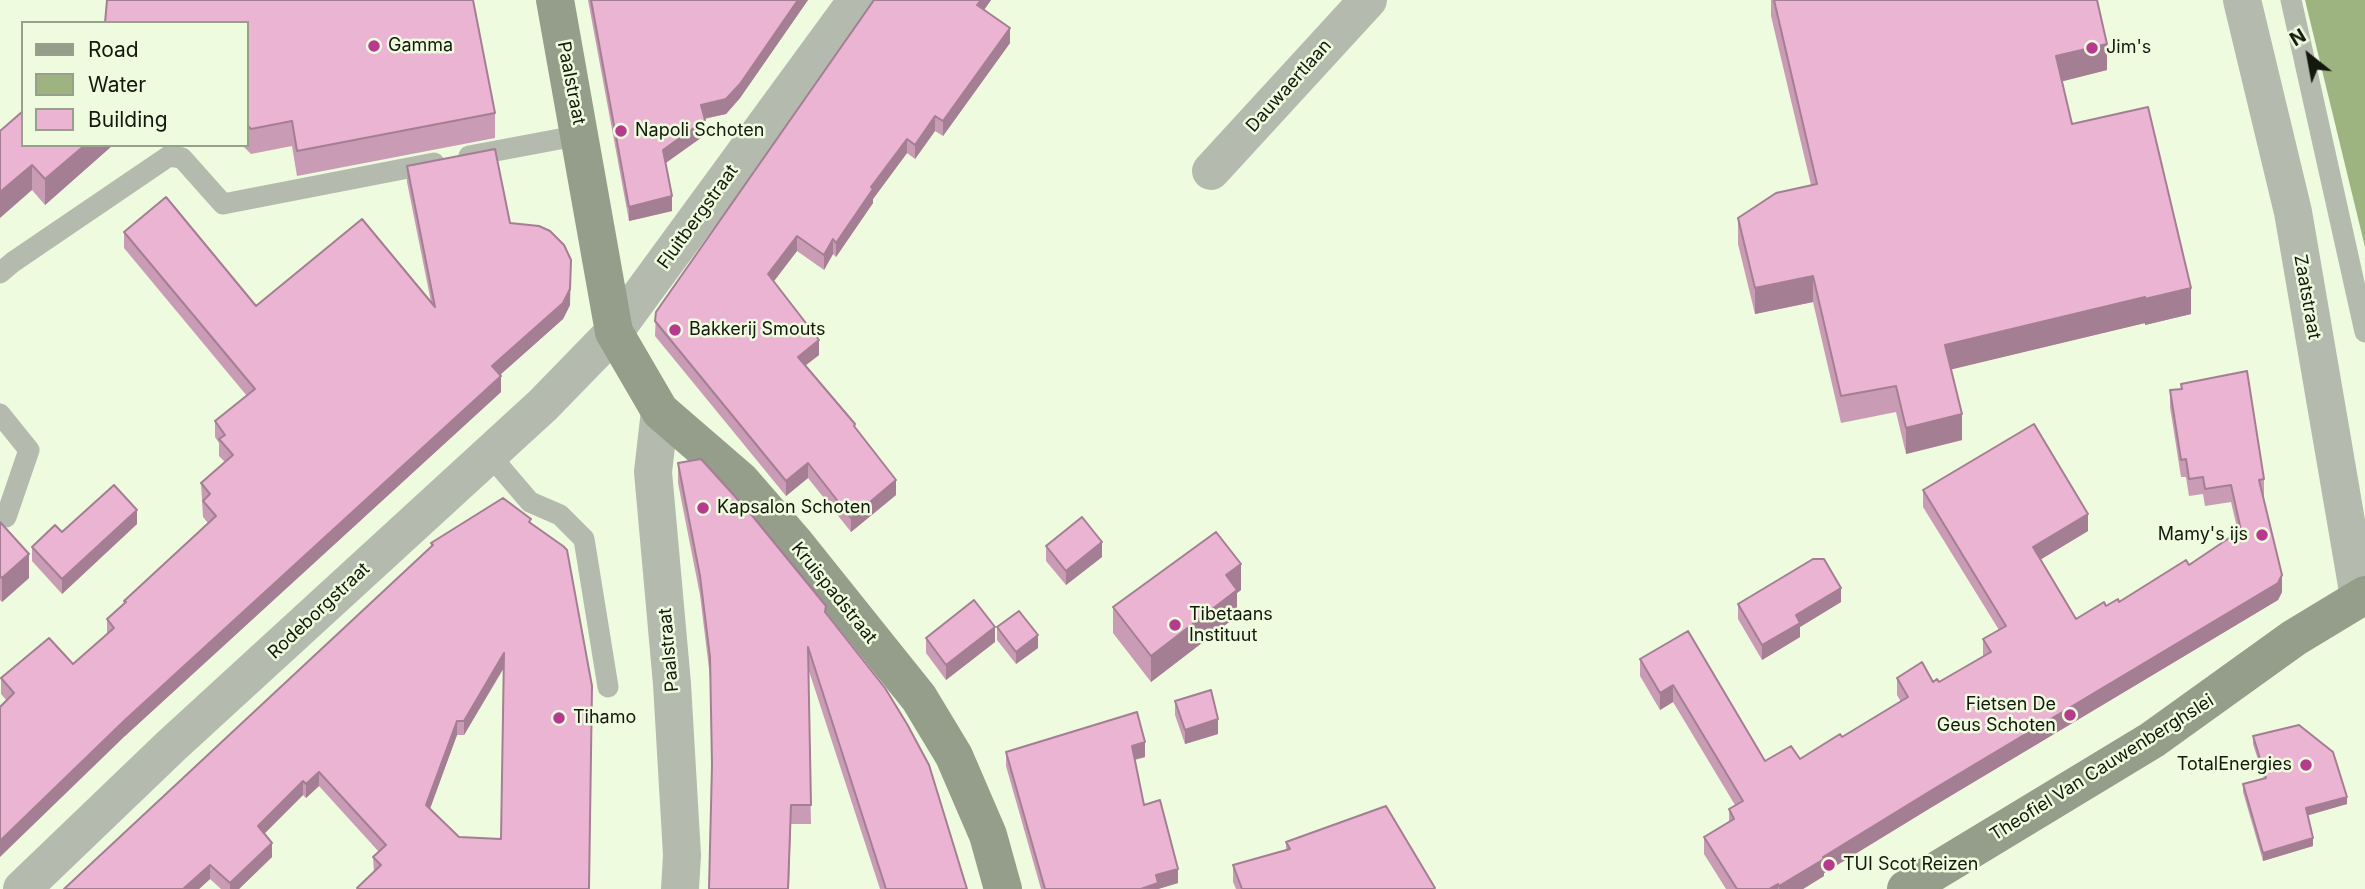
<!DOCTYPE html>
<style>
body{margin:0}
#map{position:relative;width:2365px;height:889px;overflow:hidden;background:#effbdf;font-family:Inter,sans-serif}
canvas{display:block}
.legend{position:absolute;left:21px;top:21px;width:228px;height:126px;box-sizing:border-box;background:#effbdf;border:2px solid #97a08b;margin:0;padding:9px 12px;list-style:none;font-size:21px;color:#14180e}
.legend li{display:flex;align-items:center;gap:14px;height:35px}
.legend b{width:35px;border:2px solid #97a08b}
.north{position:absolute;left:2274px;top:21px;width:70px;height:70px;-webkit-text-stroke:5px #effbdf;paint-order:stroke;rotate:329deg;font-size:19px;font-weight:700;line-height:28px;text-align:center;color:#14180e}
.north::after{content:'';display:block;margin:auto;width:24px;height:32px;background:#14180e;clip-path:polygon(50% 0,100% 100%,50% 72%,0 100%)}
</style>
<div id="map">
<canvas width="2365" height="889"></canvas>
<ul class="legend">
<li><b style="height:9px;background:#959d8b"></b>Road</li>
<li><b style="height:19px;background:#9db380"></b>Water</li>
<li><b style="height:19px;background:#eab4d2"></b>Building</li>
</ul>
<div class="north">N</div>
</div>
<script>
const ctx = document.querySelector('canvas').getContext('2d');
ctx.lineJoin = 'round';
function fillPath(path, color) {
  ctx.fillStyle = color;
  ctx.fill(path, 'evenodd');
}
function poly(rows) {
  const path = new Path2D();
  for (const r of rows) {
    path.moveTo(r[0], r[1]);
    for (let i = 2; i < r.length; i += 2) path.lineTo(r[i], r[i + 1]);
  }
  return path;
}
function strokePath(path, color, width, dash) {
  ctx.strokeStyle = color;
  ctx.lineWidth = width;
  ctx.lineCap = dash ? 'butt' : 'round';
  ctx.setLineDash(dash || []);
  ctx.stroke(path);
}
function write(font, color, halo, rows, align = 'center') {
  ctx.font = font + ' Inter,sans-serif';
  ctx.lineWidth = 5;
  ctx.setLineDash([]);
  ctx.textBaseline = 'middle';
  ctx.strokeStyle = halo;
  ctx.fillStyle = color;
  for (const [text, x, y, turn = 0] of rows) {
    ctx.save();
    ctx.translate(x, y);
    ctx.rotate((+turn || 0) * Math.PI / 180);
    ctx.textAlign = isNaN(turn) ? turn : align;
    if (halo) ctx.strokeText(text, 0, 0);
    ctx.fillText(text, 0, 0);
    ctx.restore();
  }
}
fillPath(poly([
 [2305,0,2365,0,2365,247]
]), '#9db380');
strokePath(poly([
 [2291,0,2365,332],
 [469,156,581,135],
 [0,273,13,262,169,156,182,158,223,204,434,163],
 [0,414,29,450,6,517],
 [489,454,530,502,560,515,584,539,608,687]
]), '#b5baae', 21);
strokePath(poly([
 [2242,0,2293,212,2359,597],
 [1211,171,1368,0],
 [660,411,653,472,672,684,682,855,680,889],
 [22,889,171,746,543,405,614,332,857,0]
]), '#b5baae', 38);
strokePath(poly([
 [555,0,614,332,660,411,741,481,794,542,919,698,954,756,988,835,1003,889],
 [1906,889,2152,740,2294,638,2365,595]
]), '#959d8b', 38);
fillPath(poly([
 [106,0,473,0,495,113,495,138,297,176,292,146,251,154,242,145,247,145,247,23,107,2],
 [588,0,808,0,740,98,726,114,705,119,705,135,665,163,672,211,629,221],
 [874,0,991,0,984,10,1010,43,943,136,935,131,915,159,907,153,873,199,873,203,836,257,833,254,824,270,797,251,773,282,819,355,805,366,855,428,896,495,851,532,808,478,786,496,655,336,656,312],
 [1771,0,2097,0,2107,70,2062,81,2072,124,2191,314,2145,325,2145,323,1951,369,1962,440,1906,454,1896,412,1841,423,1813,302,1755,314,1738,244,1738,218,1811,185,1771,16],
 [23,145,113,145,45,205,32,190],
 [407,166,510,223,570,305,563,319,500,375,501,392,125,736,7,701,1,694,1,678,73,664,107,635,107,619,124,604,124,601,208,523,203,517,201,483,225,462,219,456,219,443,215,437,215,421,247,396,124,248,124,232,256,306,431,302,407,182],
 [2181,384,2264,479,2264,496,2263,496,2282,592,2278,600,1932,807,1824,873,1824,876,1803,889,1726,889,1704,854,1704,837,1729,823,1729,809,1735,805,1673,702,1660,710,1640,676,1640,659,1688,631,1765,761,1800,759,1842,737,1901,702,1897,695,1897,678,1939,682,1983,656,1983,639,1999,630,1923,507,1923,490,2088,531,2040,560,2076,619,2119,602,2189,565,2238,532,2231,502,2205,506,2203,494,2189,496,2186,477,2181,477,2170,407,2170,390,2181,389],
 [678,463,826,614,967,889,880,889,808,668,811,824,791,824,789,889,709,889,712,772,710,677,700,595,678,483],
 [0,522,29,578,2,602,0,600],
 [531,523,589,889,357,889,374,872,373,857,379,852,319,786,306,798,303,795,264,834,272,857,239,889,221,889,210,879,199,889,64,889,431,547,431,543],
 [504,668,501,839,459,837,429,809,457,735,464,735],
 [137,524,62,594,32,561,32,547,62,532],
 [1046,546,1102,557,1066,585,1046,561],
 [1241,590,1237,593,1237,616,1151,682,1113,633,1113,607],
 [1841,602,1800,627,1800,637,1762,660,1738,619,1738,604],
 [997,627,1038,648,1016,664,997,640],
 [926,638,995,642,946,680,926,653],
 [1175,701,1218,734,1185,744,1175,715],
 [2253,736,2347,804,2307,815,2313,846,2263,861,2243,792,2243,784,2264,779,2253,744],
 [1006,752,1145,757,1135,760,1144,805,1178,883,1158,889,1041,889,1006,766],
 [1286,842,1435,889,1236,889,1233,882,1233,865,1286,850]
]), '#c99bb5');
fillPath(poly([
 [798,0,808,0,740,98,726,114,701,119,701,105],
 [981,0,991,0,977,20,977,5],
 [1010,28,1010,43,943,136,943,121],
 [2107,44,2107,70,2056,83,2056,56],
 [935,116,935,131,915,159,915,145],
 [705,120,705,135,663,165,663,150],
 [907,139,907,153,873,199,873,203,836,257,836,243,871,187],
 [85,145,113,145,45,205,45,179],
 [32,165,32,190,0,218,0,192],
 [672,196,672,211,629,221,629,207],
 [797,236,797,251,768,289,768,274],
 [833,239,833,254,824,270,824,255],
 [571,260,570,305,563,319,492,382,492,366],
 [1813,276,1813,302,1755,314,1755,288],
 [2191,288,2191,314,2145,325,2145,299],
 [2145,297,2145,323,1945,371,1945,345],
 [819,340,819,355,798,371,798,357],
 [501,376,501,392,125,736,0,857,0,841,125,720],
 [1962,414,1962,440,1906,454,1906,428],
 [808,463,808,478,786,496,786,481],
 [896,480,896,495,851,532,851,518],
 [137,510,137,524,62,594,62,579],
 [2088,514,2088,531,2033,564,2033,547],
 [1102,542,1102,557,1066,585,1066,571],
 [29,554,29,578,2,602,2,578],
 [1241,564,1241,590,1237,593,1237,616,1151,682,1151,656,1226,575],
 [2282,575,2282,592,2278,600,1932,807,1824,873,1824,876,1803,889,1779,889,1779,886,1823,857],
 [1841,588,1841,602,1800,627,1800,637,1762,660,1762,645,1796,615],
 [995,627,995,642,946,680,946,665],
 [1038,635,1038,648,1016,664,1016,652],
 [504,653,504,667,464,735,464,721],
 [1673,685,1673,702,1660,710,1660,693],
 [1218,719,1218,734,1185,744,1185,730],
 [457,721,457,735,426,820,426,805],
 [1145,742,1145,757,1132,760,1132,746],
 [319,772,319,786,306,798,306,784],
 [303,781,303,795,258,840,258,826],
 [2347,797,2347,804,2306,816,2306,808],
 [2313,838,2313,846,2263,861,2263,853],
 [272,843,272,857,239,889,230,889,230,883],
 [210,865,210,879,199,889,183,889],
 [1178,869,1178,883,1158,889,1141,889,1156,875],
 [1778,884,1778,889,1769,889]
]), '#a47e93');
const building = poly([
 [107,0,473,0,495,113,297,151,292,121,251,129,247,125,247,23,105,23,107,0],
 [591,0,798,0,740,84,726,99,701,105,705,120,663,150,672,196,629,207,591,0],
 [874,0,981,0,977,5,1010,28,943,121,935,116,915,145,907,139,871,187,873,189,836,243,833,239,824,255,797,236,768,274,819,340,798,357,855,424,854,426,896,480,851,518,808,463,786,481,655,321,656,312,874,0],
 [1774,0,2097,0,2107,44,2056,56,2072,124,2148,107,2191,288,2145,299,2145,297,1945,345,1962,414,1906,428,1896,386,1841,396,1813,276,1755,288,1738,218,1776,193,1817,184,1774,0],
 [23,111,23,145,85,145,45,179,32,165,0,192,0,131,23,111],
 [495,149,510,223,539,226,550,231,564,245,571,260,570,289,563,303,492,366,501,376,125,720,0,841,0,707,14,693,1,678,49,638,73,664,114,628,107,619,126,602,124,601,216,516,203,501,210,494,201,483,233,455,219,439,225,435,215,421,255,389,124,232,166,197,256,306,362,219,435,307,407,166,495,149],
 [2247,371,2264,479,2259,480,2282,575,2278,583,1932,790,1823,857,1824,859,1779,886,1778,884,1769,889,1737,889,1704,837,1734,819,1729,809,1743,801,1673,685,1660,693,1640,659,1688,631,1765,761,1791,746,1800,759,1840,734,1842,737,1908,697,1897,678,1922,662,1933,682,1937,679,1939,682,1991,652,1983,639,2006,626,1923,490,2034,424,2088,514,2033,547,2076,619,2104,602,2106,606,2118,599,2119,602,2186,560,2189,565,2241,530,2231,485,2205,489,2203,477,2189,479,2186,459,2181,460,2170,390,2182,389,2181,384,2247,371],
 [701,459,750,513,826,606,825,612,885,688,907,724,929,765,967,889,886,889,808,647,811,805,791,805,788,889,709,889,712,765,710,657,700,576,678,463,701,459],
 [114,485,137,510,62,579,32,547,55,525,62,532,114,485],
 [503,498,531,519,529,522,563,546,567,550,592,686,589,889,358,889,357,888,381,865,373,857,386,845,319,772,306,784,303,781,258,826,272,843,230,883,210,865,183,889,64,889,433,545,431,543,503,498],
 [504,653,501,839,459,837,426,805,457,721,464,721,504,653],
 [1082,517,1102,542,1066,571,1046,546,1082,517],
 [0,522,29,554,2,578,0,576,0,522],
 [1216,532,1241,564,1226,575,1237,590,1151,656,1113,607,1216,532],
 [1813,559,1824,559,1841,588,1796,615,1800,623,1762,645,1738,604,1813,559],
 [974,600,995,627,946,665,926,638,974,600],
 [1019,611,1038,635,1016,652,997,627,1019,611],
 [1211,690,1218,719,1185,730,1175,701,1211,690],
 [1137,712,1145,742,1132,746,1144,805,1160,800,1178,869,1156,875,1158,883,1141,889,1045,889,1006,752,1137,712],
 [2299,725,2333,752,2347,797,2306,808,2313,838,2263,853,2243,784,2266,778,2253,736,2299,725],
 [1386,806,1435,888,1433,889,1242,889,1233,865,1290,849,1286,842,1386,806]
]);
fillPath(building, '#eab4d2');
strokePath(building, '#a47e93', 2);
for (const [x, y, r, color] of [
 [374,46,7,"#b73b8c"],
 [2092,48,7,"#b73b8c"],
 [621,131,7,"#b73b8c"],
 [675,330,7,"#b73b8c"],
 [703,508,7,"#b73b8c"],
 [2262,535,7,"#b73b8c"],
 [1175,625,7,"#b73b8c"],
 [2070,715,7,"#b73b8c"],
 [559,718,7,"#b73b8c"],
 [2306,765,7,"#b73b8c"],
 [1829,865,7,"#b73b8c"]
]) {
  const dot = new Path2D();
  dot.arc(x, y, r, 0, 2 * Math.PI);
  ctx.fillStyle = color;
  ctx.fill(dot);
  strokePath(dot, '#effbdf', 2.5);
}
write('18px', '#14180e', '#effbdf', [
 ["Gamma",388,46],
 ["Jim's",2106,48],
 ["Napoli Schoten",635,131],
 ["Bakkerij Smouts",689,330],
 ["Kapsalon Schoten",717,508],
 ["Mamy's ijs",2248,535,"right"],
 ["Tibetaans",1189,615],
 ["Instituut",1189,636],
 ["Fietsen De",2056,705,"right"],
 ["Geus Schoten",2056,726,"right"],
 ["Tihamo",573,718],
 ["TotalEnergies",2292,765,"right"],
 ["TUI Scot Reizen",1843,865]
], 'left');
write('18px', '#14180e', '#effbdf', [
 ["Paalstraat",571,83,79],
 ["Dauwaertlaan",1289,86,-48],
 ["Fluitbergstraat",698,217,-54],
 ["Zaatstraat",2307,297,80],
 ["Kruispadstraat",834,593,51],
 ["Rodeborgstraat",319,611,-43],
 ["Paalstraat",669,650,-95],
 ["Theofiel Van Cauwenberghslei",2102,768,-32]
]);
</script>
